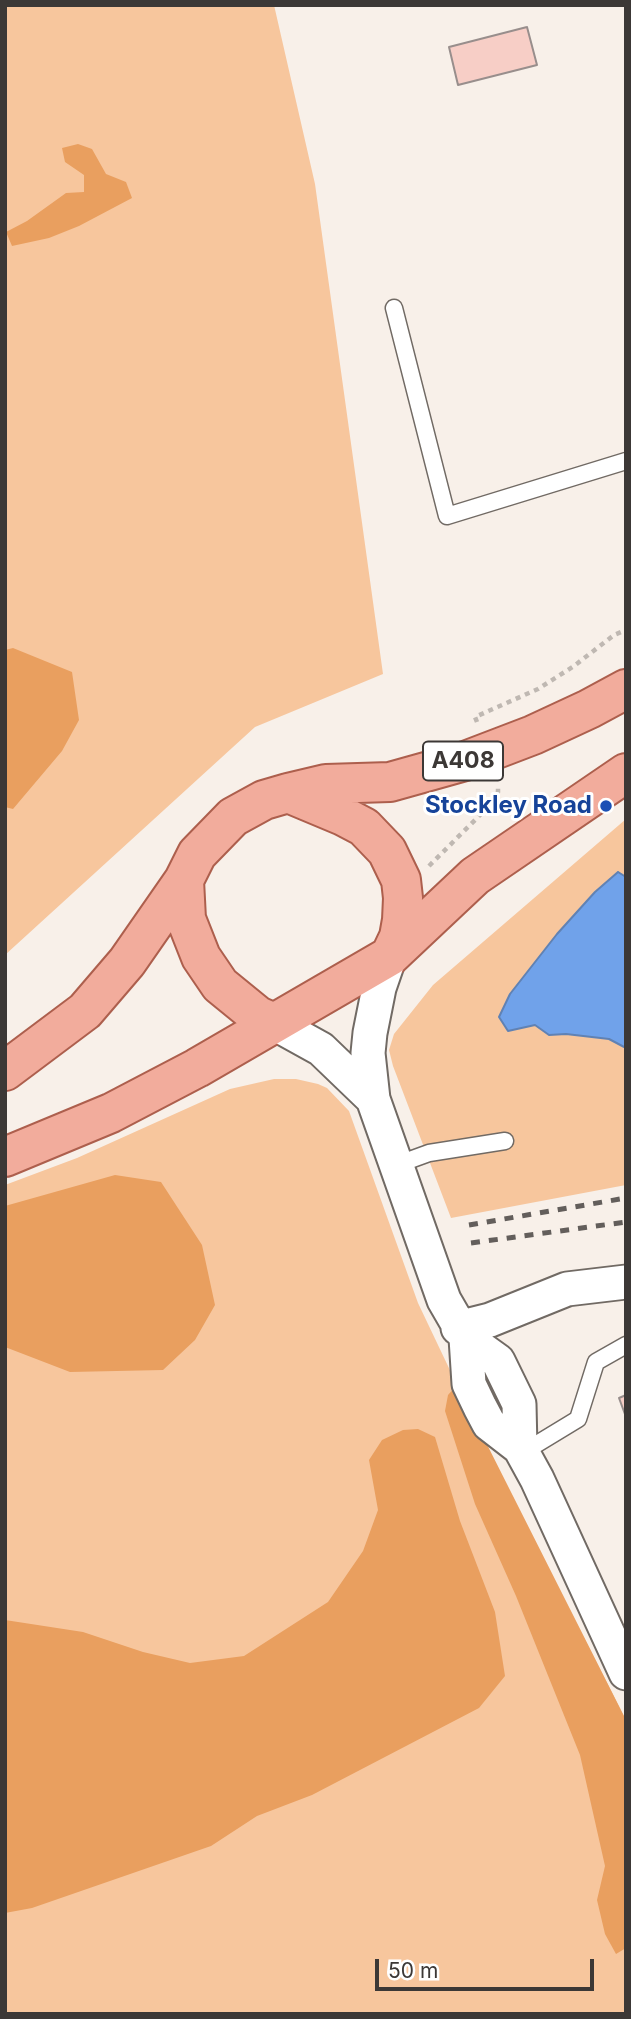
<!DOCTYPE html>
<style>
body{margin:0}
#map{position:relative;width:631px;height:2019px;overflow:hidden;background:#f8f0e9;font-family:Inter,sans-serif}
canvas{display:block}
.frame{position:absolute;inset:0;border:7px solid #3c3836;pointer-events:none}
.scale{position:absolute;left:375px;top:1959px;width:219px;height:32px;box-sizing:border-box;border:4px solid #3c3836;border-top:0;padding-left:9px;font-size:21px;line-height:24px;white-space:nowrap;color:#3c3836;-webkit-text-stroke:5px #fff;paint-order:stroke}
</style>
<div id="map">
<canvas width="631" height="2019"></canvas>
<div class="frame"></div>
<div class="scale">50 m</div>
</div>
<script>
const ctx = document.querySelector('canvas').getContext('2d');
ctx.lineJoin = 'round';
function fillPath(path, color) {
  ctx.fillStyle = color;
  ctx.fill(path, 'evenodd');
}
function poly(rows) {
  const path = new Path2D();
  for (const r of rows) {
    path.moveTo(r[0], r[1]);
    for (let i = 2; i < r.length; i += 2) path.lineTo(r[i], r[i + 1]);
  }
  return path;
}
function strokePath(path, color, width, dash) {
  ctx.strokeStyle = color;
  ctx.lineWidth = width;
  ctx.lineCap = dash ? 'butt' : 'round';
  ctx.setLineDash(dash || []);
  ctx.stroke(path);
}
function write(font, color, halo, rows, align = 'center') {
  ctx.font = font + ' Inter,sans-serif';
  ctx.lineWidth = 6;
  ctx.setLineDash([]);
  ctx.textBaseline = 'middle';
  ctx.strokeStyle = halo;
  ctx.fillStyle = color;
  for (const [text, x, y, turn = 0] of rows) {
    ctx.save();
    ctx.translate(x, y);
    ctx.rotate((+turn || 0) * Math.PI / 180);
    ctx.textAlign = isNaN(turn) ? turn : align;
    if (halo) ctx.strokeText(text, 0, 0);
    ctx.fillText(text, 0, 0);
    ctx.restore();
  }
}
fillPath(poly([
 [5,5,274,5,315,184,383,674,255,727,5,955],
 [626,819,626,877,618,872,595,892,510,994,499,1017,535,1025,550,1035,566,1034,609,1039,626,1048,626,1185,451,1218,393,1066,389,1050,394,1034,433,985],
 [274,1079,296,1079,318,1084,327,1088,349,1111,418,1303,487,1448,626,1720,626,2014,5,2014,5,1185,77,1158,230,1089]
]), '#f7c69d');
fillPath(poly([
 [78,144,92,149,106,174,126,182,132,198,79,226,49,238,12,246,6,232,27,221,66,193,84,192,84,175,65,162,62,148],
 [13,648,72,672,79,720,62,751,13,809,5,807,5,650],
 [115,1175,161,1182,202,1245,215,1305,195,1340,163,1370,70,1372,5,1347,5,1206],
 [457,1385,626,1720,626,1948,616,1954,605,1934,597,1900,605,1866,580,1755,516,1596,475,1504,445,1411,448,1395],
 [418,1429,435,1437,460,1521,495,1612,505,1676,479,1708,312,1795,257,1816,211,1846,32,1908,5,1913,5,1620,83,1632,143,1652,190,1663,244,1656,328,1602,363,1551,378,1510,369,1460,382,1440,403,1430]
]), '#e99f5f');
const water = poly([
 [618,872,626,877,626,1048,609,1039,566,1034,549,1035,535,1025,508,1031,499,1017,510,994,557,934,595,892,618,872]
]);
fillPath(water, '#70a2ea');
strokePath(water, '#6082b4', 2);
const building = poly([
 [527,27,537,65,458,85,449,47,527,27],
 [626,1395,626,1417,619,1398,626,1395]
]);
fillPath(building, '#f7cec6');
strokePath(building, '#988e8c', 2);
const lane = poly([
 [394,308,447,516,626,461],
 [396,1165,429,1153,505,1141],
 [522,1453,578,1419,596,1362,626,1345]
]);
const street = poly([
 [390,956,379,988,370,1033,368,1053,373,1099,444,1300,466,1338,498,1361,519,1404,520,1448],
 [274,1023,321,1049,373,1099],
 [458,1328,490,1320,567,1289,626,1282],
 [466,1338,469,1384,480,1407,489,1424,520,1448,537,1479,626,1673]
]);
const primary = poly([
 [288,793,343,816,364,827,387,851,401,880,403,898,402,920,399,937,390,956],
 [184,880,186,919,201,957,220,985,258,1016,274,1023],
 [5,1071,85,1011,127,962,184,880,197,854,233,817,264,800,288,793,326,784,390,782,465,761,533,735,589,709,626,689],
 [5,1157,111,1113,197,1068,390,956,475,876,626,773]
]);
strokePath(lane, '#716a64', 19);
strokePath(street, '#716a64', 37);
strokePath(primary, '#ad5f4d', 42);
strokePath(poly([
 [477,722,475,717,538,689,574,666,614,635,626,630],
 [429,866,494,801,498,792,498,784]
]), '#bfb8b2', 4.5, [5, 5]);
strokePath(lane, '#fff', 16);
strokePath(street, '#fff', 33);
strokePath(primary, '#f2ac9c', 38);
strokePath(poly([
 [469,1225,626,1198],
 [471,1243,626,1222]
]), '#635e5b', 5, [9, 9]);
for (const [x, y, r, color] of [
 [606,806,7,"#1a4fb4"]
]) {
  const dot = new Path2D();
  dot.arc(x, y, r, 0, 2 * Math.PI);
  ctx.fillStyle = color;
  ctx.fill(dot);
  strokePath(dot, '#fff', 2.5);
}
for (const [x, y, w] of [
 [463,761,80]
]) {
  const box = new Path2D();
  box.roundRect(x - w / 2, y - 19.5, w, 39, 5);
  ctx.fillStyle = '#fff';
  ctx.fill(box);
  strokePath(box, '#3c3836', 2);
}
write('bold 23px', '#3c3836', null, [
 ["A408",463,761]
]);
write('bold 24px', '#164399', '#fff', [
 ["Stockley Road",592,806]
], 'right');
</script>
